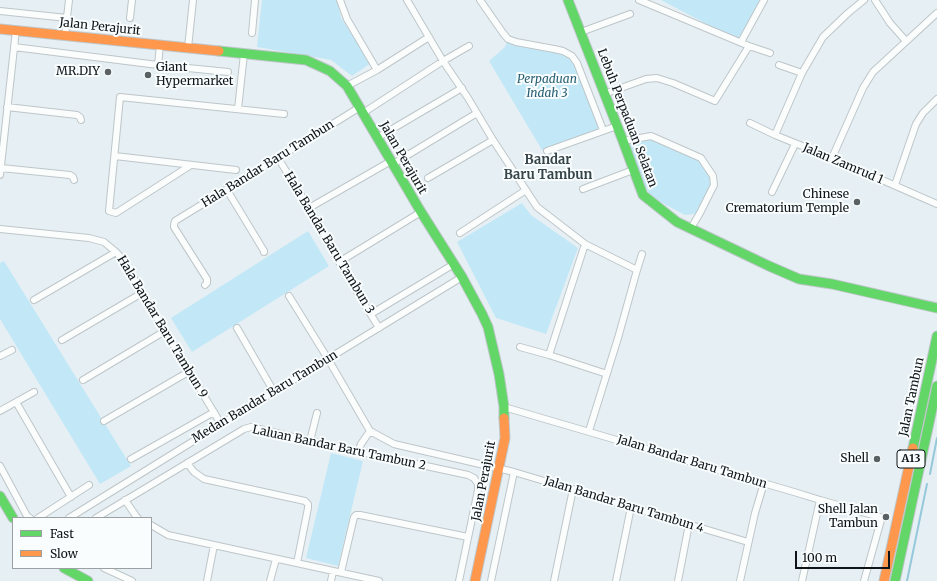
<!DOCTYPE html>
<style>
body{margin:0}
#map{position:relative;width:937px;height:581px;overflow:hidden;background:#e6eff3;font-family:Merriweather,serif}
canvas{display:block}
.legend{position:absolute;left:12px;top:517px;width:140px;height:52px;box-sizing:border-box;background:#f9fdfe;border:1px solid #9ba0a2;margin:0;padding:5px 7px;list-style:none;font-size:12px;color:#0e1417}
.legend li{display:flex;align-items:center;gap:8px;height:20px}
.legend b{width:20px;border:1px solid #9ba0a2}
.scale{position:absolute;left:795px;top:551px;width:95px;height:18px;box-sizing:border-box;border:2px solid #0e1417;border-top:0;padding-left:5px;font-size:12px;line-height:14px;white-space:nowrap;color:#0e1417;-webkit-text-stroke:3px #f9fdfe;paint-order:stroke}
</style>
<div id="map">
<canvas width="937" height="581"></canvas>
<ul class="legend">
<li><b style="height:5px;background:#63d668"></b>Fast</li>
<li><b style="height:5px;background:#ff974d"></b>Slow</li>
</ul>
<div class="scale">100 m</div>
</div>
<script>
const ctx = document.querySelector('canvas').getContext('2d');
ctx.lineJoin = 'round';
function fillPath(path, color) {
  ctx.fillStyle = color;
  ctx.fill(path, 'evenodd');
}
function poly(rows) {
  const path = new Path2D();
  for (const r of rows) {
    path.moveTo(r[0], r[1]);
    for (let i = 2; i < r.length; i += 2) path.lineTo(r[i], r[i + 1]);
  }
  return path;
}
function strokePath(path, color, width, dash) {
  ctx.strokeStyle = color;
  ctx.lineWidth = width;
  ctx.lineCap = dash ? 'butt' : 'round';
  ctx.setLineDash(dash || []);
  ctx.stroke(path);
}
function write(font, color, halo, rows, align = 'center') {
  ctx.font = font + ' Merriweather,serif';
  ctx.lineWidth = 4;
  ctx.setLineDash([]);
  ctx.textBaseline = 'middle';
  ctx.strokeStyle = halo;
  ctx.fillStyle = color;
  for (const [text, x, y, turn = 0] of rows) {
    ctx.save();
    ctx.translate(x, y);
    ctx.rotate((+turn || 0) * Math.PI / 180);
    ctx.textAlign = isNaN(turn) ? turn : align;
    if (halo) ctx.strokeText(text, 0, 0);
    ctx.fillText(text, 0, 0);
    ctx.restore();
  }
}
fillPath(poly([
 [262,0,337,0,341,18,371,63,352,76,331,60,257,47],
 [661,0,763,0,737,40],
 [508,39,572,56,603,130,542,150,489,61,505,47],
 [651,136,701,158,714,185,700,213,685,215,651,197,623,141],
 [522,203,531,215,578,248,546,334,496,318,457,242],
 [308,231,329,266,192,352,171,318],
 [4,261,131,466,100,484,0,319,0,263],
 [331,453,363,461,338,566,306,558]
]), '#c2e8f7');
strokePath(poly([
 [930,474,937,438],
 [907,581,927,484]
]), '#95c8db', 2);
const street = poly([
 [340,0,347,19,377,70],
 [407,0,443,61,468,98,493,140,537,207,585,244,637,270],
 [480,0,503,33,508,39,516,42,554,49,563,51,572,56,577,63,603,130],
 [639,0,749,46,770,53],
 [875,0,890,23,906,41],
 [0,11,67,18],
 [130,18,132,0],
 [581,32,630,14],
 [252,33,255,0],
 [65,35,69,0],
 [741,42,764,0],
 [14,47,158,65,228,72],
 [188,48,193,0],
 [158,65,160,45],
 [779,65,802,73],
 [347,86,377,70,429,37],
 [604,94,646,79,657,78,673,83,715,101,749,46],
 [7,107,77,115,80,117,81,120],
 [238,109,244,54],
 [363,113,443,61,469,46],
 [750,123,775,135,832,158,937,204],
 [775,135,802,73,823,37,848,13,864,0],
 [377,138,462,88],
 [623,141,651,136,701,158,713,176,714,185,700,213,691,228],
 [547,151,617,126],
 [115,156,236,170],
 [278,158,309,208,339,262,379,328],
 [832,158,863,88,873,72,937,13],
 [393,164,477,113],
 [191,165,116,213,109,211,120,97,284,114],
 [1,168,70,175,73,177,74,180],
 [0,175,16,30],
 [428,178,493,140],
 [895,185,916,124,923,113,937,99],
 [583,189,633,170],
 [227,190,264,251,264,252],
 [772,192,795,144],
 [309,208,391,161],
 [0,229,89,238,104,242,116,252,124,261,142,293,221,424],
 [460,233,526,190],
 [585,244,549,355,607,374],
 [339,262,421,212],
 [205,285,207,283,207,279,174,227,174,225,175,221,278,158,360,107],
 [289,296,328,359,370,431,394,444,514,472,748,542],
 [34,300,116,252],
 [371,314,454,264],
 [237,328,274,392],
 [62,340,142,293],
 [520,347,549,355],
 [0,356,12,350],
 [83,380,165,331],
 [16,402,71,497],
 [504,407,794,492,820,500,880,517,881,520,864,581],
 [0,411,34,392],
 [104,421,190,371],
 [589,431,618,338,637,270,642,254],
 [310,441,317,413],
 [358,452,361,444,370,431],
 [131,459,214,412],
 [187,463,194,472,204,479,305,501,308,504,308,508,297,563],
 [0,466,27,516,30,518],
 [125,500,136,516,138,518],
 [38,518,89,485],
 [69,518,221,424,462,277],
 [96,518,244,429,251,427,310,441,468,475,474,478,478,484,478,490,459,581],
 [151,525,168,535,379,581],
 [104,568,132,581],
 [341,572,354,517,356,515,360,515,468,537],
 [207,581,214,545],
 [270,581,276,559],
 [331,581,333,571],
 [491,581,514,472],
 [554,581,573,489],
 [616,581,631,507],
 [678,581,689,524],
 [740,581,755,513,764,483],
 [802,581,820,500]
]);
const fast = poly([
 [568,0,623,141,643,195,677,222,769,266,799,279,832,284,937,308],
 [219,51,306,60,330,71,347,86,421,212,462,277,482,314,488,327,499,374,504,407,504,418],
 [913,448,937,336],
 [0,496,13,518],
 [64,568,88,581],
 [895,581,937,386]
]);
const slow = poly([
 [0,29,219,51],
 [475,581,505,438,504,418],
 [884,581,913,448]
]);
strokePath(street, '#bec6c9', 8);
strokePath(fast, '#bec6c9', 11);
strokePath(slow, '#bec6c9', 11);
strokePath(street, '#fbfdfd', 6);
strokePath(fast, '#63d668', 9);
strokePath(slow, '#ff974d', 9);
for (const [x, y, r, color] of [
 [108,72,4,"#5a6164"],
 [148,75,4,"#5a6164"],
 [857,202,4,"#5a6164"],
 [877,459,4,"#5a6164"],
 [886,517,4,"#5a6164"]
]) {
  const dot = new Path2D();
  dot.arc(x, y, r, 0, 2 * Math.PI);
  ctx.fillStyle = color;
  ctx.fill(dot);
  strokePath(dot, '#f9fdfe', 1.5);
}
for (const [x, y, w] of [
 [911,459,28]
]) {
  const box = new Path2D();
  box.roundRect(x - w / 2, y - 9, w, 18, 3);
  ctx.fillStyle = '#f9fdfe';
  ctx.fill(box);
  strokePath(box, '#0e1417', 1);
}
write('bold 11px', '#0e1417', null, [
 ["A13",911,459]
]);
write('12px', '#0e1417', '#f9fdfe', [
 ["Jalan Perajurit",100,27,6],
 ["Lebuh Perpaduan Selatan",627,118,69],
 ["Jalan Perajurit",403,158,60],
 ["Hala Bandar Baru Tambun",268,164,-32],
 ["Jalan Zamrud 1",843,164,23],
 ["Hala Bandar Baru Tambun 3",329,243,59],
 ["Hala Bandar Baru Tambun 9",162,327,59],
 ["Medan Bandar Baru Tambun",265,397,-31],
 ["Jalan Tambun",912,397,-78],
 ["Laluan Bandar Baru Tambun 2",339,448,12],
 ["Jalan Bandar Baru Tambun",692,462,17],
 ["Jalan Perajurit",484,481,-79],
 ["Jalan Bandar Baru Tambun 4",624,505,17]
]);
write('12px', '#0e1417', '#f9fdfe', [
 ["Giant",156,68,"left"],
 ["Hypermarket",156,82,"left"],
 ["MR.DIY",100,72],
 ["Chinese",849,195],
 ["Crematorium Temple",849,209],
 ["Shell",869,459],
 ["Shell Jalan",878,510],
 ["Tambun",878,524]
], 'right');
write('italic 12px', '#275f72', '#f9fdfe', [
 ["Perpaduan",547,80],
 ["Indah 3",547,94]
]);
write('bold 13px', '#354449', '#f9fdfe', [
 ["Bandar",548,160],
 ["Baru Tambun",548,175]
]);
</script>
